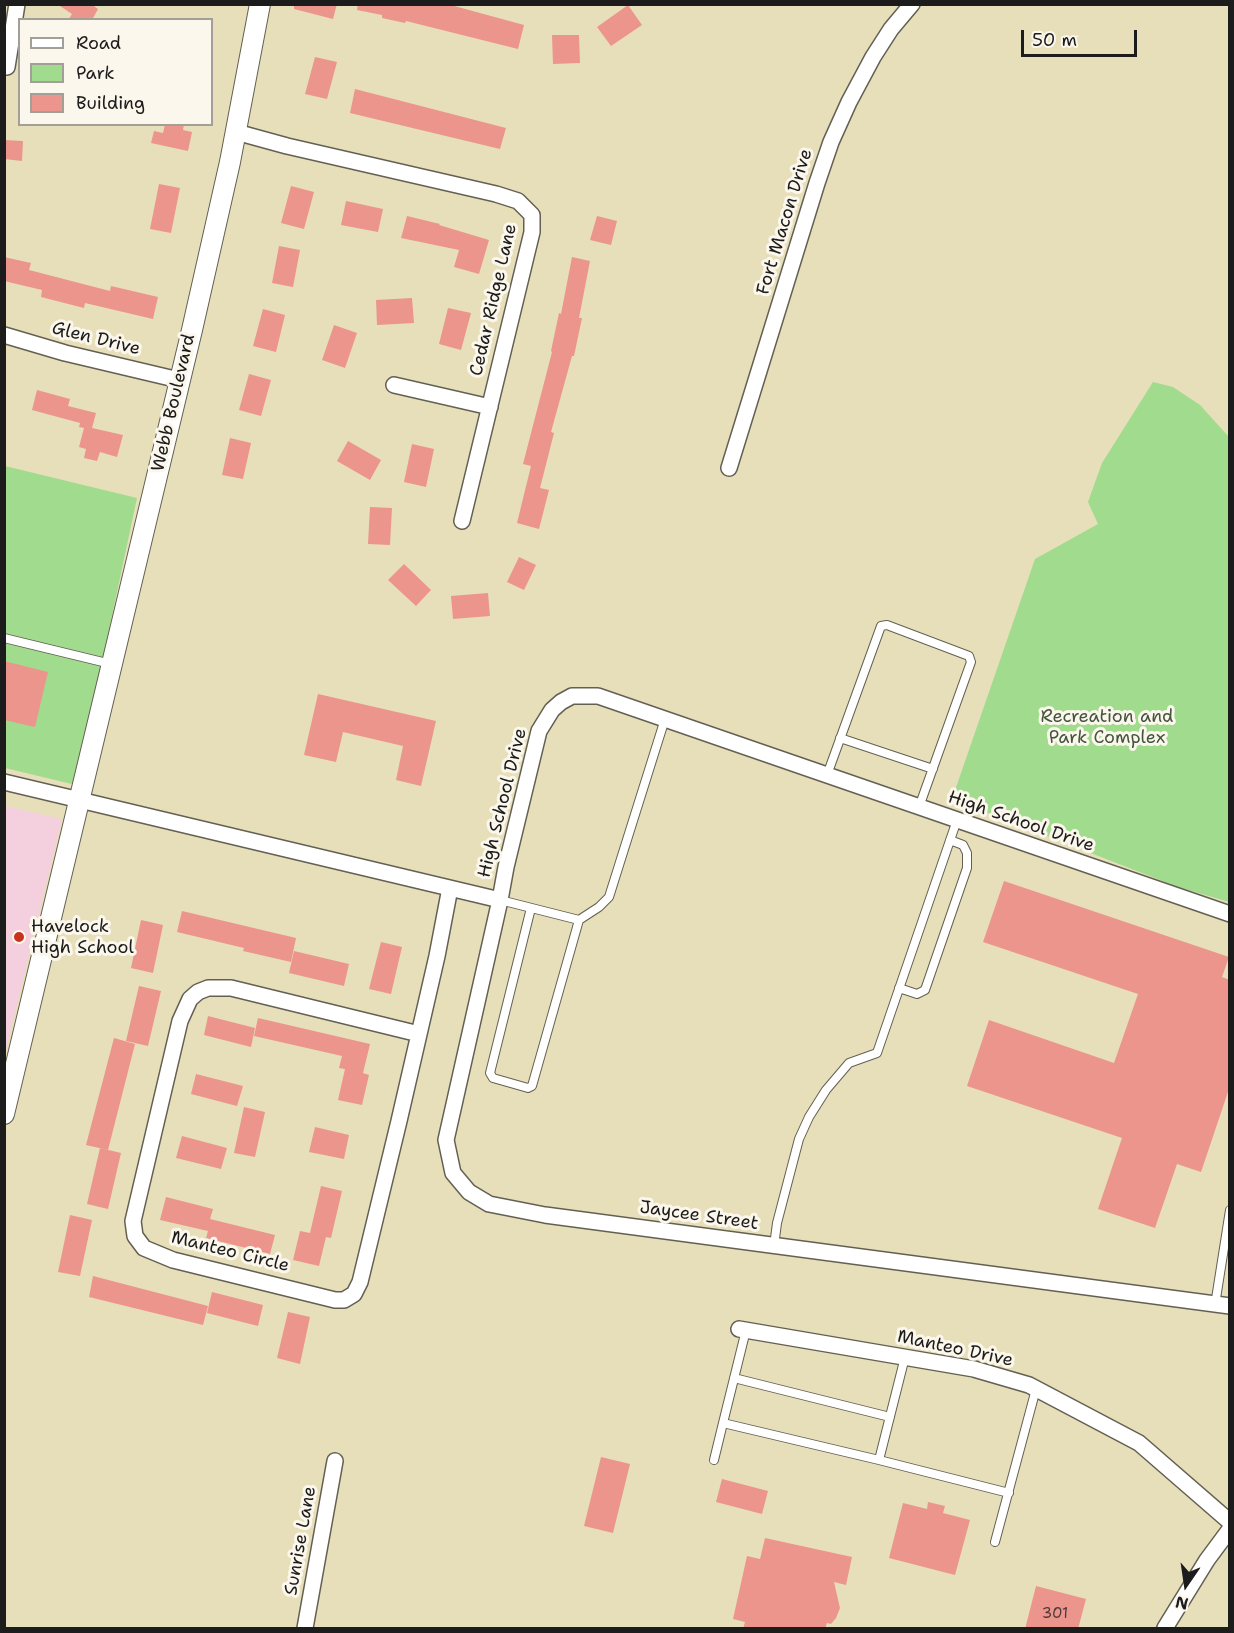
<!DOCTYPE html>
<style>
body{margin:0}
#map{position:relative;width:1234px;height:1633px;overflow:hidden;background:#e7dfba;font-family:"Shantell Sans",sans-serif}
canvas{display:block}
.frame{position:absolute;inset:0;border:6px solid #1c1c1c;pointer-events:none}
.legend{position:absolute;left:18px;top:18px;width:195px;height:108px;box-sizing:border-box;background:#fbf7ec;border:2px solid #a29f99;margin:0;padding:8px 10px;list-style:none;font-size:18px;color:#1c1c1c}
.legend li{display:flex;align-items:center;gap:12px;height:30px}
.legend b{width:30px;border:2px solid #a29f99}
.north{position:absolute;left:1156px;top:1555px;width:60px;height:60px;-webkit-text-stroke:4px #fbf7ec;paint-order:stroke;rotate:193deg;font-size:16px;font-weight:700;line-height:24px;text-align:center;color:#1c1c1c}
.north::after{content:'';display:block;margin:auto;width:21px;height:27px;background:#1c1c1c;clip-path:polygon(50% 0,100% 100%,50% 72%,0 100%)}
.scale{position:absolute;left:1021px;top:30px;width:116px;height:27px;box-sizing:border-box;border:3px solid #1c1c1c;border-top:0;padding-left:8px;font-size:18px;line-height:21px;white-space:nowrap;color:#1c1c1c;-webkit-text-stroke:4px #fbf7ec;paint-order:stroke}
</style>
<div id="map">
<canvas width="1234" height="1633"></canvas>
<div class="frame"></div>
<ul class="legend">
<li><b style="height:8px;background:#fff"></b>Road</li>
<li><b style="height:16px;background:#a1db8e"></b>Park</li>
<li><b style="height:16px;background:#eb958d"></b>Building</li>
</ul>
<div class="north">N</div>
<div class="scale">50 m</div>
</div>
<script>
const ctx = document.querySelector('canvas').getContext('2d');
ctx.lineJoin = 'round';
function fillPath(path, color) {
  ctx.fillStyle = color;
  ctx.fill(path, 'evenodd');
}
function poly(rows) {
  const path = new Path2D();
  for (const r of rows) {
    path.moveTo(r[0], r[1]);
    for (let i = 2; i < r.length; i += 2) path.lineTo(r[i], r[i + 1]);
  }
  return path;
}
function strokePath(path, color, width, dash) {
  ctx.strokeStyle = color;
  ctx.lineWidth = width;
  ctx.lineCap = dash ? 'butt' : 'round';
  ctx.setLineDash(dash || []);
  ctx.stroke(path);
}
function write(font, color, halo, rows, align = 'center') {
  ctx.font = font + ' "Shantell Sans",sans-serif';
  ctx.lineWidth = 6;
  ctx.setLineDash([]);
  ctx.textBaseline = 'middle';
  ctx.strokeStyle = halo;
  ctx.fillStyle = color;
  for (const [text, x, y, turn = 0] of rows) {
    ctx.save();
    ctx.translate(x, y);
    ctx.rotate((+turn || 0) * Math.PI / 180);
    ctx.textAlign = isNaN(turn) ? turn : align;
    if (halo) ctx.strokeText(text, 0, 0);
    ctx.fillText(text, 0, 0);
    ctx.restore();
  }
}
fillPath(poly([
 [5,806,62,819,5,1055,4,806]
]), '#f4cfdd');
fillPath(poly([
 [1153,382,1173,387,1200,405,1229,437,1229,902,1178,887,952,799,1035,559,1098,524,1088,502,1102,463],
 [5,466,137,498,76,785,5,768]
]), '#a1db8e');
fillPath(poly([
 [57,4,91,4,98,9,92,20,68,20,72,14],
 [294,4,337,4,333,19,294,9],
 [358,4,447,4,524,25,518,49,406,21,405,23,382,18,382,15,357,10],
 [628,5,642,25,611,46,597,27],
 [552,35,579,35,580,63,553,64],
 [315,57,337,62,327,99,305,94],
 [355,89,506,128,500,149,350,113],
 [165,124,184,124,183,130,192,132,188,151,151,143,154,131,163,133],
 [4,140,23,141,22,161,4,159],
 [159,184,180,188,171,233,150,229],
 [291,186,314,192,304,229,281,223],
 [346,201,383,209,378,232,341,225],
 [407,216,440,224,439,225,489,240,479,274,454,267,459,250,401,238],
 [597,216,617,221,611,245,590,240],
 [279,246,300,250,293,287,272,283],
 [4,257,31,263,29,270,110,291,111,286,158,297,153,319,85,303,84,308,41,297,42,290,4,281],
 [572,257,590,261,579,318,582,318,574,356,572,356,551,432,554,433,540,488,549,490,539,529,517,523,531,466,523,464,552,352,551,351,559,313,561,314],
 [412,298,414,323,377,325,376,300],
 [448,308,471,313,461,350,439,344],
 [263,309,285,315,276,352,253,346],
 [334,325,357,333,345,368,322,360],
 [249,374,271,380,261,416,239,410],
 [37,390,70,399,68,406,96,413,92,428,123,435,117,457,100,452,97,461,84,458,86,449,79,447,84,428,79,427,80,423,32,410],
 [230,438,251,443,243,479,222,475],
 [348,441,381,460,370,480,337,461],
 [412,444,434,449,426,487,404,482],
 [370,507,392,508,390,545,368,544],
 [519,557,536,565,524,590,507,582],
 [404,564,431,590,416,606,388,580],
 [488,593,490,616,453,619,451,596],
 [4,661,48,672,35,727,4,720],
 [318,694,436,721,421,786,396,780,403,746,343,732,336,762,304,755],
 [1004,881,1229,957,1222,977,1230,980,1230,1086,1201,1172,1177,1164,1155,1228,1098,1209,1122,1138,967,1086,989,1020,1114,1063,1138,994,983,942],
 [182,911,296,938,291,962,243,951,244,948,177,932],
 [141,920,163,925,153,973,131,968],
 [381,942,402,947,391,994,369,989],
 [294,951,349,964,344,986,289,973],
 [139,986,161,991,148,1046,126,1041],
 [208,1016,255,1028,251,1047,204,1035],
 [258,1018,370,1044,363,1073,369,1075,362,1105,338,1100,345,1069,339,1068,342,1056,254,1036],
 [114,1038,135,1044,108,1150,86,1145],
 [196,1074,243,1086,237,1106,191,1094],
 [244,1107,265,1112,255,1157,234,1153],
 [315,1127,349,1135,344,1159,309,1152],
 [182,1136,227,1148,221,1169,176,1158],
 [100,1148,121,1153,108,1209,87,1204],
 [321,1186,342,1191,331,1238,326,1237,319,1266,293,1260,300,1231,310,1233],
 [166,1197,213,1209,210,1219,275,1235,270,1254,206,1238,208,1231,160,1220],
 [70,1215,92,1220,80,1276,58,1272],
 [93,1276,208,1306,203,1325,89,1297],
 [212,1292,263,1305,258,1326,207,1313],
 [288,1312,310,1317,300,1364,277,1358],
 [601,1457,630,1464,613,1533,584,1526],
 [722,1479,768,1491,762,1514,716,1502],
 [928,1502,945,1506,943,1513,970,1520,955,1575,889,1558,903,1503,927,1509],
 [765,1538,852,1557,846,1585,834,1582,840,1608,836,1618,831,1624,827,1623,825,1629,743,1629,745,1622,733,1619,747,1556,760,1559],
 [1036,1586,1086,1599,1078,1629,1025,1629]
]), '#eb958d');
const service = poly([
 [4,638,111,664],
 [840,738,933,769],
 [827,775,881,626,887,625,969,656,971,662,919,807],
 [500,900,579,920,599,907,609,897,665,719],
 [531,908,490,1073,493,1078,528,1088,532,1086,579,920],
 [899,988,917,994,925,990,967,868,967,853,963,845,950,840],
 [774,1246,777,1223,799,1139,809,1117,826,1090,849,1063,877,1053,957,820],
 [1215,1305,1230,1210],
 [746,1330,723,1423,879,1460],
 [905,1357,879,1460,1009,1493],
 [734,1378,890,1417],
 [714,1460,723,1423],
 [995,1542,1036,1389]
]);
const minor = poly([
 [7,67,17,4],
 [236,132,287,146,496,194,518,201,532,215,532,232,462,521],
 [4,335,65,353,179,380],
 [394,385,490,407],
 [729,468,817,183,831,142,849,102,873,57,891,29,912,4],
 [4,782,500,900,506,867,539,731,552,710,561,702,572,696,598,696,1230,914],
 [500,900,446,1140,453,1173,469,1192,489,1204,545,1215,1230,1306],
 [419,1034,231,988,208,988,198,992,190,999,180,1021,133,1221,135,1236,144,1248,173,1260,335,1300,344,1300,354,1294,360,1282,399,1121,437,956,450,888],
 [739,1329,974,1369,1029,1385,1139,1443,1230,1522],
 [305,1628,335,1461],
 [1165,1628,1207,1560,1230,1529]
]);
const tertiary = poly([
 [4,1114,192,330,230,162,260,4]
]);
strokePath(service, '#636053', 10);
strokePath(minor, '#636053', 18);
strokePath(tertiary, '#636053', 22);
strokePath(service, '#fff', 8);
strokePath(minor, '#fff', 15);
strokePath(tertiary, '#fff', 20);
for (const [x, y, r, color] of [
 [19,937,6,"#c8321e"]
]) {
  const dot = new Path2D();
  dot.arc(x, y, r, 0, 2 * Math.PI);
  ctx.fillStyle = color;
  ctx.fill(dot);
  strokePath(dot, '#fbf7ec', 2);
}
write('15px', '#503a38', null, [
 ["301",1055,1614]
]);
write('18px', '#1c1c1c', '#fbf7ec', [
 ["Fort Macon Drive",785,222,-73],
 ["Cedar Ridge Lane",494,300,-77],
 ["Glen Drive",96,339,14],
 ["Webb Boulevard",174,403,-77],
 ["High School Drive",503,803,-76],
 ["High School Drive",1021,822,19],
 ["Jaycee Street",699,1216,8],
 ["Manteo Circle",230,1252,14],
 ["Manteo Drive",955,1349,12],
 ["Sunrise Lane",301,1541,-80]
]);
write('18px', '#44553e', '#fbf7ec', [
 ["Recreation and",1107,717],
 ["Park Complex",1107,738]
]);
write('18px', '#1c1c1c', '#fbf7ec', [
 ["Havelock",31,927],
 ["High School",31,948]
], 'left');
</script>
